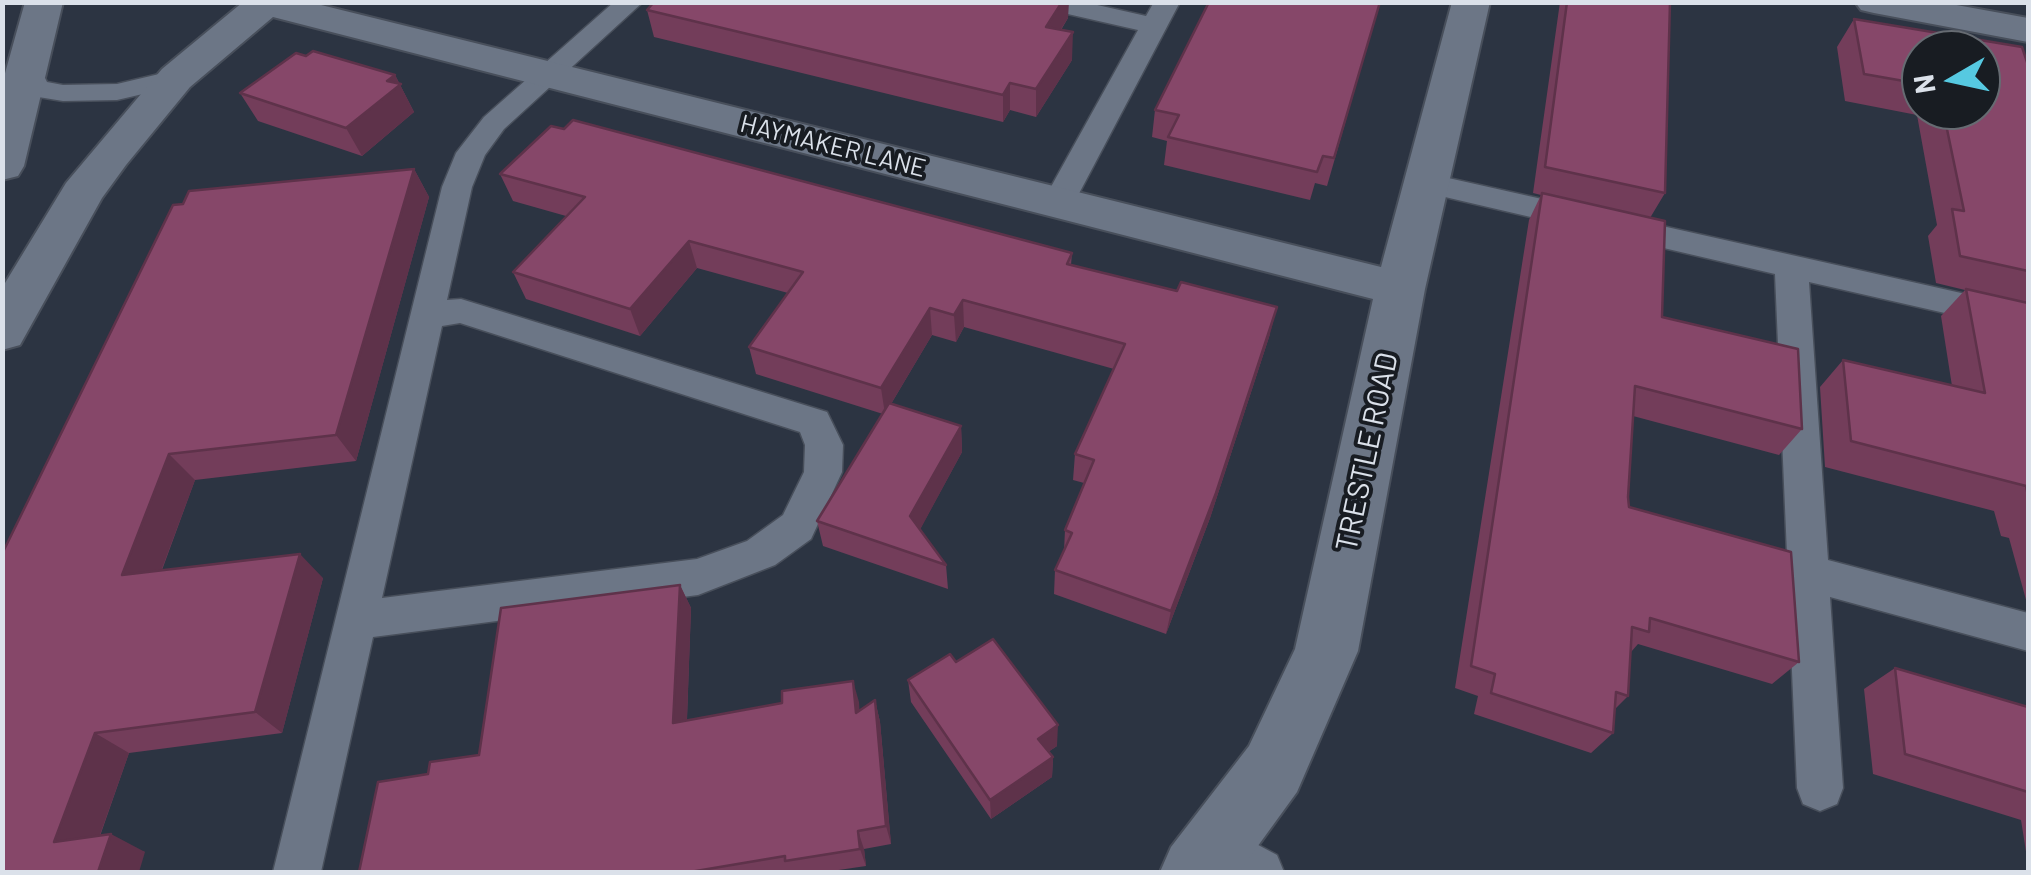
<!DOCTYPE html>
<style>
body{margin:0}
#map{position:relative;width:2031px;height:875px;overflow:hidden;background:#2c3442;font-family:Barlow,sans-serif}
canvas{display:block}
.frame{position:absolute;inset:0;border:5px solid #dbe1ea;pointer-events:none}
.north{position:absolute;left:1901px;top:30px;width:100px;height:100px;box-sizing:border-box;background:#181c22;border:2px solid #666b72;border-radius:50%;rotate:261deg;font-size:28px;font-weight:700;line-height:40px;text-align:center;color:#dbe1ea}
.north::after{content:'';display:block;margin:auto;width:35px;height:45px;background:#56c9e1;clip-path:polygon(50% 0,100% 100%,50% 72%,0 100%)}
</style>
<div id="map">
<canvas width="2031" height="875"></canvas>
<div class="frame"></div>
<div class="north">N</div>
</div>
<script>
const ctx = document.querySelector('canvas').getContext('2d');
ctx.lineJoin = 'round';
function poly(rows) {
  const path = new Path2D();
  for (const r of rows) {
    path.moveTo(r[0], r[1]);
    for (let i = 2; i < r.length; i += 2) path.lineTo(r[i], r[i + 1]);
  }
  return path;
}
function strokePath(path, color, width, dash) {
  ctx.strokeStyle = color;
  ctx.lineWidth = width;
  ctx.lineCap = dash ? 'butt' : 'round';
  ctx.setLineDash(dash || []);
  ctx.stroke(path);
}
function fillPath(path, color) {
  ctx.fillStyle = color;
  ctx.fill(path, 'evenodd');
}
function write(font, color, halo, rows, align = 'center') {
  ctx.font = font + ' Barlow,sans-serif';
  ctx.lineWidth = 8;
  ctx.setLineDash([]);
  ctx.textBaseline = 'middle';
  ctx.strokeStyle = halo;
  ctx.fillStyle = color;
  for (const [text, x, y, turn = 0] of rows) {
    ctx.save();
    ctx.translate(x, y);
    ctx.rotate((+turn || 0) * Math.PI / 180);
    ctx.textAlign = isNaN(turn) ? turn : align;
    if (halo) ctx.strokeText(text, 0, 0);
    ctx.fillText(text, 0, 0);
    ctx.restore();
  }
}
const service = poly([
 [614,2,643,2,504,129,485,155,472,187,447,300,461,299,827,412,843,445,842,472,811,539,775,565,698,595,373,637,321,872,273,872,442,187,456,153,484,117,614,2],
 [460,323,800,432,805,445,804,472,783,515,747,541,697,559,382,598,442,326,460,323],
 [1033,2,1084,2,1146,16,1154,2,1180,2,1074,203,1069,210,1058,213,1047,210,1042,203,1138,30,1037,7,1033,2],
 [28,62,38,64,47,82,63,85,117,84,176,70,190,78,186,84,117,100,63,101,26,95,14,70,28,62],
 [1426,173,2028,308,2028,332,1809,282,1828,560,2028,613,2028,651,1830,597,1843,788,1837,804,1820,811,1803,804,1797,788,1775,274,1415,190,1411,183,1415,176,1426,173],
 [1215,822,1277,855,1284,872,1214,872,1198,863,1191,846,1198,829,1215,822]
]);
const minor = poly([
 [25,2,63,2,24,166,18,176,2,180,2,84,25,2],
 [243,2,309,2,1381,267,1452,2,1490,2,1425,289,1358,651,1297,792,1239,872,1160,872,1171,847,1249,746,1295,649,1373,299,273,17,190,87,126,165,102,198,20,345,2,350,2,288,66,183,162,69,243,2],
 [1855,2,1940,2,2028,18,2028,42,1874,13,1861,10,1855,2]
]);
strokePath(service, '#484f5b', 3);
strokePath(minor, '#484f5b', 4);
fillPath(service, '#6c7686');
fillPath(minor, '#6c7686');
fillPath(poly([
 [1380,2,1327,186,1315,183,1310,200,1164,165,1167,141,1152,137,1155,110],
 [1560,2,1670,2,1665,193,1650,218,1662,317,1802,429,1779,455,1633,416,1628,497,1629,507,1799,662,1772,684,1638,644,1631,652,1628,696,1615,709,1613,733,1591,753,1474,714,1478,696,1455,688,1529,220,1541,195,1533,193],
 [647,10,1068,18,1061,30,1072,60,1036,117,1010,110,1003,122,654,37],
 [1854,19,2028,65,2028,607,2009,538,2001,536,1994,511,1825,467,1820,387,1843,360,1952,386,1941,316,1965,290,1936,283,1928,236,1937,225,1917,115,1845,101,1837,47],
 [1921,50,1981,110,1921,110],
 [395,75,414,112,362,156,258,121,240,93],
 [414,169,429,197,356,461,195,480,162,570,323,578,282,733,129,753,100,836,145,852,2,872,2,554],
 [500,174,1072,253,1071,265,1270,334,1210,518,1166,634,1054,594,1055,570,1064,551,1065,530,1084,483,1073,480,1075,454,1114,369,964,327,956,342,932,335,891,404,961,426,962,452,920,529,946,565,948,589,823,546,817,521,883,414,756,374,749,347,788,293,697,268,640,336,526,299,513,272,566,216,513,201],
 [680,585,691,608,687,720,782,703,859,702,859,710,875,700,880,722,891,844,864,849,866,866,825,872,359,872,428,774,479,755],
 [956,662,1057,746,1048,752,1053,757,1052,777,991,819,911,702,908,680],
 [1895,668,2028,707,2028,859,2027,858,2021,820,1873,774,1864,689]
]), '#733d5a');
fillPath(poly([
 [1062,2,1069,2,1068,18,1045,54,1046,27],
 [1073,32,1072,60,1036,117,1036,89],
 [395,75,414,112,362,156,346,128,387,81],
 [1010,83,1010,110,1003,122,1003,95],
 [414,169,429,197,356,461,336,435],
 [689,241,697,268,640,336,630,309],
 [963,300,964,327,956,342,954,315],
 [1277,307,1270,334,1210,518,1166,634,1171,611],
 [930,308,932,335,885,414,881,388],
 [961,426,962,452,914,541,910,516],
 [169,454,195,480,151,598,122,575],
 [300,554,323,578,282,733,255,712],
 [680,585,691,608,686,743,673,723],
 [853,681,859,702,861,734,856,713],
 [875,700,880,722,891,844,886,826],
 [1058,725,1057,746,1037,759,1038,739],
 [95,733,129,753,91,860,54,842],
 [1053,757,1052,777,991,819,990,800],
 [858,831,864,849,866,866,860,849],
 [111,834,145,852,139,872,98,872]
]), '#5e324a');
const building = poly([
 [654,2,1062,2,1046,27,1073,32,1036,89,1010,83,1003,95,647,10,654,2],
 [1209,2,1380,2,1334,158,1323,156,1317,172,1168,137,1179,115,1155,110,1209,2],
 [1567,2,1670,2,1665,193,1545,167,1567,2],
 [1854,19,2022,47,2028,65,2028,271,1960,256,1952,209,1964,211,1943,110,1981,110,1981,50,1921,50,1921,84,1864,74,1854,19],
 [313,51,395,75,387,81,401,84,346,128,240,93,296,53,306,56,313,51],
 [573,120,1072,253,1067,264,1177,291,1181,282,1277,307,1216,493,1171,611,1055,570,1072,533,1065,530,1094,460,1075,454,1125,344,963,300,954,315,930,308,881,388,749,347,803,272,689,241,630,309,513,272,585,197,500,174,551,126,564,129,573,120],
 [414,169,336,435,169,454,122,575,300,554,255,712,95,733,54,842,111,834,98,872,2,872,2,554,173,205,183,204,189,191,414,169],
 [1542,193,1665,221,1662,317,1798,349,1802,429,1635,386,1628,497,1629,507,1791,552,1799,662,1650,618,1649,632,1632,627,1628,696,1616,692,1613,733,1491,693,1495,674,1471,666,1542,193],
 [1966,289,2028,303,2028,496,2026,486,1851,441,1843,360,1985,393,1966,289],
 [889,403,961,426,910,516,946,565,817,521,889,403],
 [680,585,673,723,782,703,782,691,853,681,856,713,875,700,886,826,858,831,860,849,785,861,785,856,690,872,359,872,378,782,428,774,430,762,479,755,501,608,680,585],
 [993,639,1058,725,1038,739,1053,757,990,800,908,680,950,654,956,662,993,639],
 [1895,668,2028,707,2028,792,1905,754,1895,668]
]);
fillPath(building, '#864769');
strokePath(building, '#5e324a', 2.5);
write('25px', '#dbe1ea', '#181c22', [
 ["HAYMAKER LANE",833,146,14]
]);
write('30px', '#dbe1ea', '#181c22', [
 ["TRESTLE ROAD",1367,452,-78]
]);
</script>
